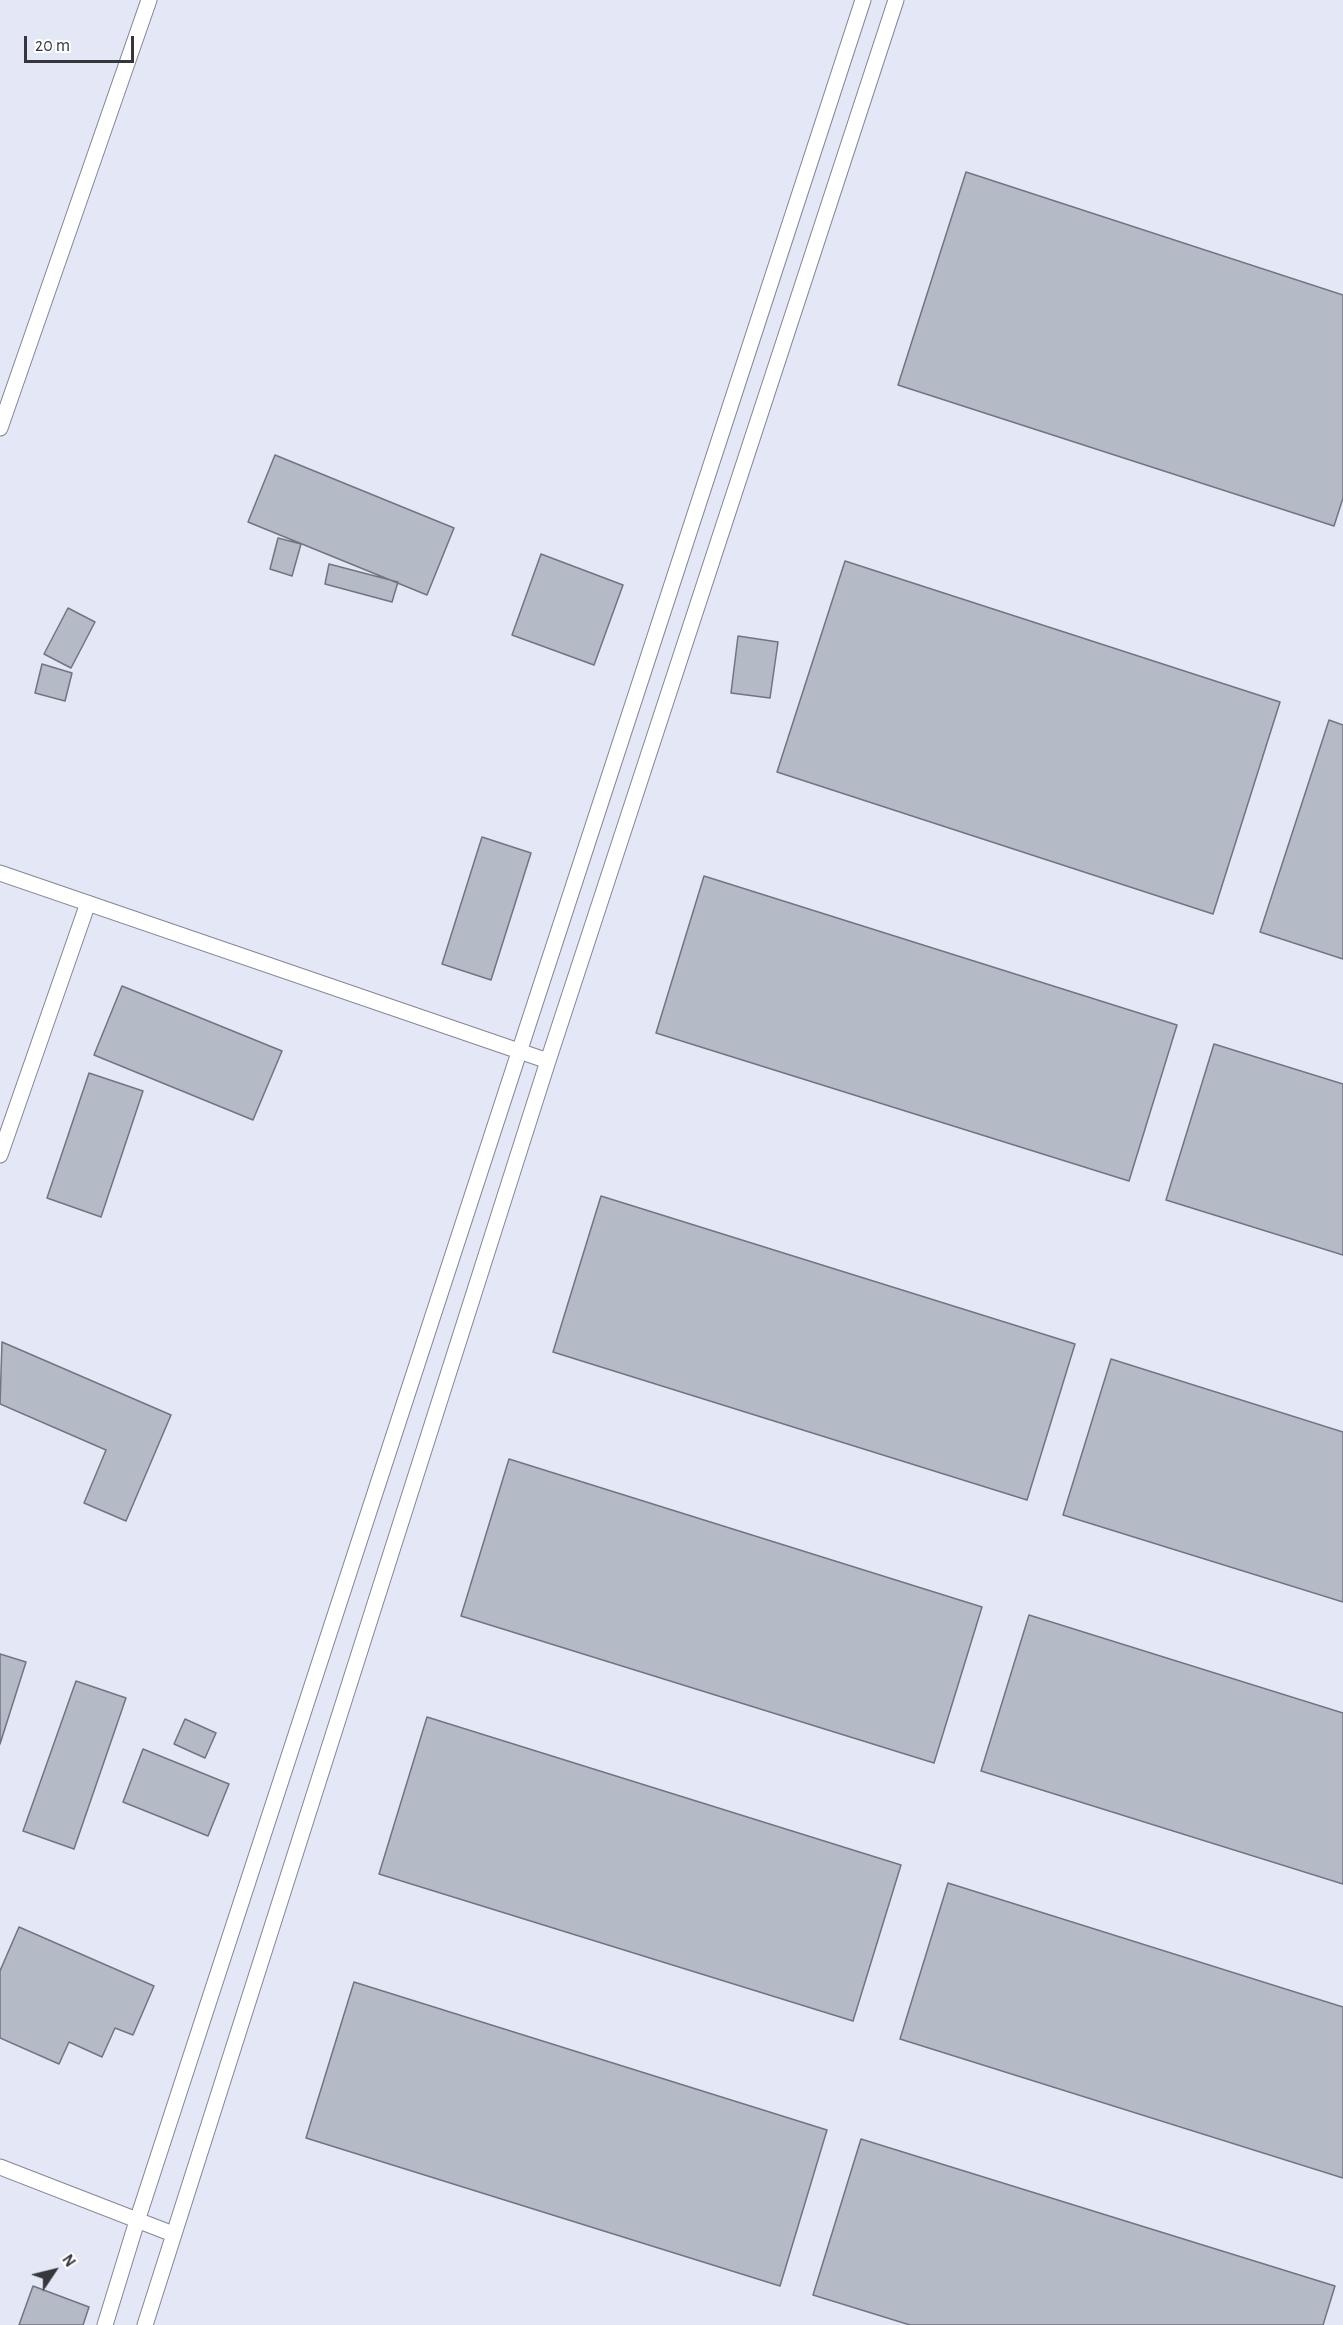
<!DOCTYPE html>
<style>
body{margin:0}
#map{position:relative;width:1343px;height:2325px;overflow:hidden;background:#e3e7f6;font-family:"Alegreya Sans",sans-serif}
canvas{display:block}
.north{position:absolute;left:24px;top:2241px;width:60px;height:60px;-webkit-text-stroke:4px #fff;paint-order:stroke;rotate:55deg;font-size:16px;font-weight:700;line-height:24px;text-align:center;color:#35373c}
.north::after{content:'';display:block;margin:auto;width:21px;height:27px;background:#35373c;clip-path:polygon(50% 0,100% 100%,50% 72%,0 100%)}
.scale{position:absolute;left:24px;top:36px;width:110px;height:27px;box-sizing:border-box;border:3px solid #35373c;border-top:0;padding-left:8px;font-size:18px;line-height:21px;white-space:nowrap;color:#35373c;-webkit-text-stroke:4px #fff;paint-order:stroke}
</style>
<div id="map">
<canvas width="1343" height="2325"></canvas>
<div class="north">N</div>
<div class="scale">20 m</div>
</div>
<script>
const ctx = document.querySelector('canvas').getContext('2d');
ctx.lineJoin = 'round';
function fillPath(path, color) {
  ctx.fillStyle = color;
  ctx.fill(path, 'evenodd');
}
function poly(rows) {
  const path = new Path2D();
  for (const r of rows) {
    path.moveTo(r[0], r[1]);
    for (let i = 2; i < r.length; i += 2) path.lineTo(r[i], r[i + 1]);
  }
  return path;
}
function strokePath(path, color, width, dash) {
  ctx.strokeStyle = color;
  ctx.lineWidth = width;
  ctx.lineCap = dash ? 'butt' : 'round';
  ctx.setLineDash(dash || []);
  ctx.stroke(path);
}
const building = poly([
 [966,172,1343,295,1343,498,1334,526,898,385,966,172],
 [275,455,454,528,427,595,248,522,275,455],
 [278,538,301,544,292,576,270,569,278,538],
 [541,554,623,585,594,665,512,635,541,554],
 [845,561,1280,702,1213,914,777,772,845,561],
 [329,564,398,582,392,602,325,584,329,564],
 [68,608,95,622,71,668,44,654,68,608],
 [738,636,778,642,770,698,731,693,738,636],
 [42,664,72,673,65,701,35,693,42,664],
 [1329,720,1343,725,1343,959,1260,932,1329,720],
 [482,837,531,853,491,980,442,964,482,837],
 [704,876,1177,1025,1129,1181,656,1033,704,876],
 [122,986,282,1051,253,1120,94,1055,122,986],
 [1214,1044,1343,1084,1343,1255,1166,1200,1214,1044],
 [89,1073,143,1091,101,1217,47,1198,89,1073],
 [601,1196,1075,1344,1027,1500,553,1352,601,1196],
 [2,1342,171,1415,126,1521,84,1503,106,1450,0,1404,2,1342],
 [1111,1359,1343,1432,1343,1602,1063,1515,1111,1359],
 [509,1459,982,1607,934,1763,461,1616,509,1459],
 [1029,1615,1343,1713,1343,1884,981,1771,1029,1615],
 [0,1654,26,1662,0,1744,0,1654],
 [76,1681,126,1698,74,1849,23,1831,76,1681],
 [427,1717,901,1865,853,2021,379,1874,427,1717],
 [185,1719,216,1733,205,1758,174,1744,185,1719],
 [143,1749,229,1784,208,1836,123,1802,143,1749],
 [948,1883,1343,2007,1343,2178,900,2039,948,1883],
 [19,1927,154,1986,133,2035,115,2028,102,2057,69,2042,59,2064,0,2038,0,1971,19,1927],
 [354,1982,827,2130,780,2286,306,2138,354,1982],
 [861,2139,1335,2286,1323,2325,910,2325,813,2295,861,2139],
 [33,2286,89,2307,83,2325,19,2325,33,2286]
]);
fillPath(building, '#b5bac7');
strokePath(building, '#717581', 1.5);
const lane = poly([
 [0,428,149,0],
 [0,873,548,1061],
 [0,1155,88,903],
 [0,2167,173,2234],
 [105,2325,137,2221,863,0],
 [145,2325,548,1061,896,0]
]);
strokePath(lane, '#838794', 17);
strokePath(lane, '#fff', 15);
</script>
